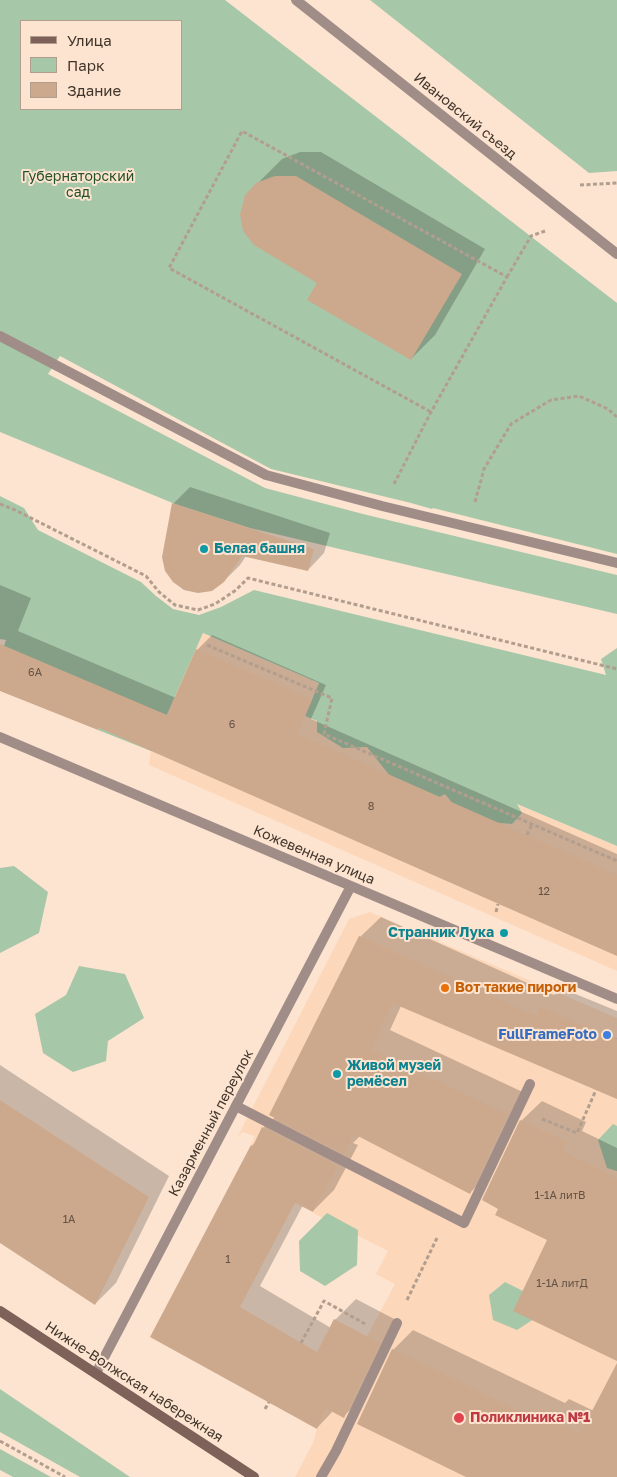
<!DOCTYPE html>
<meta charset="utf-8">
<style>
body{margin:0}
#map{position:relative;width:617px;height:1477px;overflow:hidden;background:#fde4d0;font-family:"Golos Text",sans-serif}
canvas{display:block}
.legend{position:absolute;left:20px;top:20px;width:162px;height:90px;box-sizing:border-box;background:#fde4d0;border:1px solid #b29e8e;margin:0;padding:6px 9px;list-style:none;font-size:15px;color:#41352b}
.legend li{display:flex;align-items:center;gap:10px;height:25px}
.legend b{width:25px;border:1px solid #b29e8e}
</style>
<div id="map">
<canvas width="617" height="1477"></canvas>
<ul class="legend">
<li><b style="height:6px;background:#7e625a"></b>Улица</li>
<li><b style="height:14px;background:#a7c7a9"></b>Парк</li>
<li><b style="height:14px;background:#cca98d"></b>Здание</li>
</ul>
</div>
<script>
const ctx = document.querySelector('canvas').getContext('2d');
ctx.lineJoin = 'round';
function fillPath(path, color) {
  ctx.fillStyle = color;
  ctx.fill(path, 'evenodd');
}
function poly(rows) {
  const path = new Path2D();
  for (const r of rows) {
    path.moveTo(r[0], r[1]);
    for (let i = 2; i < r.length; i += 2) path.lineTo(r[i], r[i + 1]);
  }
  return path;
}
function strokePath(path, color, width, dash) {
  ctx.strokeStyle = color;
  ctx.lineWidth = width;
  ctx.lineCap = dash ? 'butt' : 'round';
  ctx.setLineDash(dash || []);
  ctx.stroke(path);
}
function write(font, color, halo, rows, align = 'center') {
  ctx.font = font + ' "Golos Text",sans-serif';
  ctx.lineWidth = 4;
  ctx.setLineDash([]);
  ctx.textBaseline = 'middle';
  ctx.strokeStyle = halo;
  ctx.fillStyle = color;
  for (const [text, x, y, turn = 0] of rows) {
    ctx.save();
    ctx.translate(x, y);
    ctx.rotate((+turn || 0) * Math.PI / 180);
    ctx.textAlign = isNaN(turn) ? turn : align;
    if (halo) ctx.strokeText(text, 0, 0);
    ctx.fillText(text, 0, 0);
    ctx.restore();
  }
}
fillPath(poly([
 [203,633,319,683,305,716,617,846,617,971,149,765,151,751],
 [370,912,617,1018,617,1477,295,1477,313,1443,317,1429,395,1284,376,1274,388,1251,313,1213,327,1185,251,1145,255,1136,242,1132,237,1138,349,919]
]), '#fdd7b9');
fillPath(poly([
 [0,0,225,0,617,303,617,554,433,508,432,509,411,503,271,469,60,356,48,374,265,488,363,514,617,575,617,614,250,528,175,504,0,432],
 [21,21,181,21,181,109,21,109],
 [370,0,617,0,617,171,589,173],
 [0,496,24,508,38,530,141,582,156,596,173,609,199,615,221,607,254,590,606,675,601,659,617,648,617,846,517,804,522,813,512,824,466,820,445,794,427,804,402,791,367,747,343,748,317,732,317,721,305,716,319,683,203,633,151,751,98,730,101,722,4,646,6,640,0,639],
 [14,866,48,892,39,933,0,953,0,868],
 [79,966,125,974,144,1018,108,1041,106,1061,73,1072,43,1053,35,1014,66,995],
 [613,1124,617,1126,617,1171,607,1168,598,1140],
 [327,1213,358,1230,357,1265,325,1286,300,1271,299,1241],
 [505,1282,539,1299,540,1315,517,1330,493,1320,489,1295],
 [0,1389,130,1477,80,1477,0,1432],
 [0,1449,51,1477,13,1477,0,1470]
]), '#a7c7a9');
fillPath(poly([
 [300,152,321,152,485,249,435,335,411,359,319,283,257,184,282,159],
 [190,487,330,533,324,553,308,570,246,556,240,565,223,582,163,557,174,503],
 [0,585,31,598,18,631,176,698,197,650,212,635,326,685,311,719,617,854,617,954,99,727,0,690],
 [381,917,554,995,561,988,617,1011,617,1097,401,1006,390,1030,527,1094,490,1172,470,1193,360,1136,353,1143,358,1145,334,1190,313,1211,303,1205,260,1286,331,1328,335,1320,356,1299,400,1322,365,1395,344,1416,333,1411,317,1428,152,1336,252,1146,257,1140,263,1128,275,1117,360,937],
 [0,1065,169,1176,116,1283,95,1304,0,1241],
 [542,1101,586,1122,582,1131,617,1148,617,1360,549,1240,521,1121],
 [413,1330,565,1403,569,1399,594,1411,617,1366,617,1477,469,1477,393,1350]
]), '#0003');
fillPath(poly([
 [275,176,296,176,462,274,411,360,307,300,317,283,254,245,243,231,240,215,245,195,256,183],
 [172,503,314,549,308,571,242,556,224,582,212,591,198,593,184,590,173,582,165,571,162,557],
 [0,644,167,715,196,649,312,700,297,734,617,875,617,956,99,728,98,730,0,691],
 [359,936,536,1016,540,1007,617,1039,617,1099,392,1003,371,1050,508,1114,470,1194,354,1134,344,1154,269,1115],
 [0,1100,149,1197,95,1305,0,1243],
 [520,1120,567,1142,562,1151,617,1178,617,1361,513,1311,547,1240,495,1215,498,1209,482,1200],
 [262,1127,338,1166,313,1212,295,1203,240,1307,317,1352,334,1319,380,1343,344,1418,327,1409,317,1429,150,1337,251,1145,253,1146],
 [392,1349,545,1424,548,1419,580,1434,617,1363,617,1477,466,1477,357,1424]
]), '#cca98d');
strokePath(poly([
 [580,185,617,183],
 [507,277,531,236,545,231],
 [394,484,431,412,507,277,242,131,169,268,431,412],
 [475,502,484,469,511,424,551,400,579,396,608,409,617,417],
 [0,504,15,510,146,576,159,592,175,605,198,610,215,604,236,590,248,578,617,669],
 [207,645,332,698,324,734,617,861],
 [527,835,532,824],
 [496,912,498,904],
 [617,1039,617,1038],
 [542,1119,577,1133,596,1090],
 [407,1300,437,1238],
 [301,1343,324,1301,367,1325],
 [265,1409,269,1402],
 [0,1441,65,1477]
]), '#b29e8e', 3, [4, 2.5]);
strokePath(poly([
 [296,0,617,254],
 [0,336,266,475,382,506,617,563],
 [236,1106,464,1223,530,1084],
 [321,1477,336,1451,397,1323]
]), '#a18d88', 10);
strokePath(poly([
 [0,737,617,999],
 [96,1373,351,886]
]), '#a18d88', 10);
strokePath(poly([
 [0,1311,254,1477]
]), '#7e625a', 10);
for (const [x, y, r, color] of [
 [204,549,5,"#0f9aa8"],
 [504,933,5,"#0f9aa8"],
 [445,988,5,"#e8710a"],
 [607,1035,5,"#3f7fe0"],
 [337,1074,5,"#0f9aa8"],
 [459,1418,6,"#e0444e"]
]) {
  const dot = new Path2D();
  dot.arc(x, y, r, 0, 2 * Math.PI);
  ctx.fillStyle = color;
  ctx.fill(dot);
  strokePath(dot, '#fde4d0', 2);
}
write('11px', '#645244', null, [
 ["6А",35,673],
 ["6",232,725],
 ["8",371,807],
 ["12",544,892],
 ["1-1А литВ",560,1196],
 ["1А",69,1220],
 ["1",228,1260],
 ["1-1А литД",562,1284]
]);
write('14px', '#41352b', '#fde4d0', [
 ["Ивановский съезд",465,116,39],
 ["Кожевенная улица",314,855,23],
 ["Казарменный переулок",211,1123,-62],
 ["Нижне-Волжская набережная",134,1382,33]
]);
write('14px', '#225228', '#fde4d0', [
 ["Губернаторский",78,177],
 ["сад",78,193]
]);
write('bold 14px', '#0d838f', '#fde4d0', [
 ["Белая башня",214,549],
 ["Странник Лука",494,933,"right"],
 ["Живой музей",347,1066],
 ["ремёсел",347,1082]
], 'left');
write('bold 14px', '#c56008', '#fde4d0', [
 ["Вот такие пироги",455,988]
], 'left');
write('bold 14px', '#366cbe', '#fde4d0', [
 ["FullFrameFoto",597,1035]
], 'right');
write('bold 14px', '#be3a42', '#fde4d0', [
 ["Поликлиника №1",470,1418]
], 'left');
</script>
